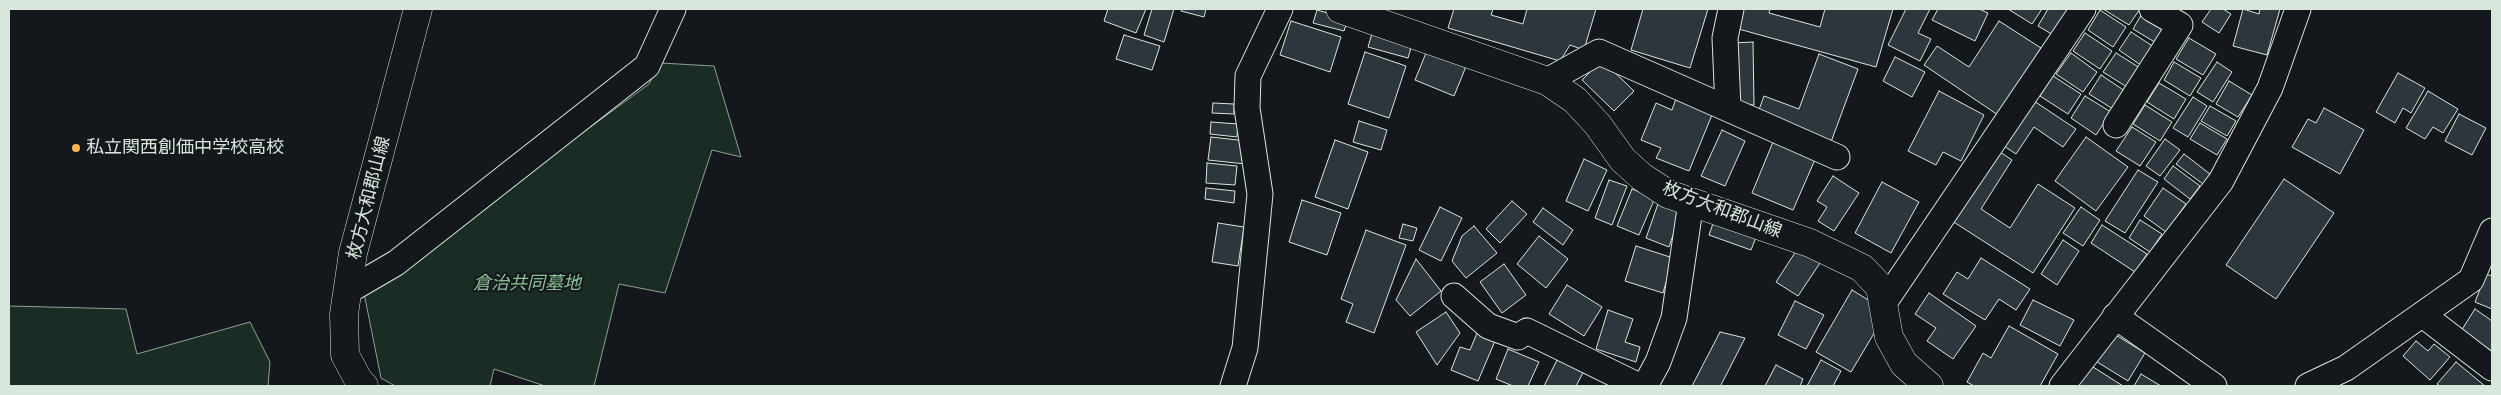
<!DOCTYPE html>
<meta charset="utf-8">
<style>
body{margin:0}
#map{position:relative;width:2501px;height:395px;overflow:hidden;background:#14181c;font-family:"Zilla Slab",serif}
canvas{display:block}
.frame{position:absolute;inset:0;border:10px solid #d8e6dc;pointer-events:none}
</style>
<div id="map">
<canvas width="2501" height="395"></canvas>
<div class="frame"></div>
</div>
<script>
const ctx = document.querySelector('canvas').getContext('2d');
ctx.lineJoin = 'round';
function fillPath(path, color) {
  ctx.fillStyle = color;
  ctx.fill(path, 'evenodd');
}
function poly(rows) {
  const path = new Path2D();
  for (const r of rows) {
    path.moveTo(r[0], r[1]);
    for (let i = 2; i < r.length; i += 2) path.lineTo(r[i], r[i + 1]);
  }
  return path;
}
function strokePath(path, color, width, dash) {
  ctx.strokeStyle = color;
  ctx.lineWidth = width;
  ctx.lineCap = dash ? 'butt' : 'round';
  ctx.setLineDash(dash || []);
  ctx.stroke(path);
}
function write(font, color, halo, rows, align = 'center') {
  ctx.font = font + ' "Zilla Slab","Noto Sans JP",serif';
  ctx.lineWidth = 4;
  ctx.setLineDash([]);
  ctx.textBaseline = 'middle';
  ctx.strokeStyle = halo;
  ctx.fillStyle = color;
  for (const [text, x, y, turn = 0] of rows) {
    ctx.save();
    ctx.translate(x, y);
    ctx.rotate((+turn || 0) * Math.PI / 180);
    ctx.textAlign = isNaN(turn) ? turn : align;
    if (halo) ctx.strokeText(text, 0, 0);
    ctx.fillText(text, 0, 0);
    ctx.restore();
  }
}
const green = poly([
 [660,63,714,66,741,157,712,150,665,293,619,284,594,386,545,386,494,369,490,386,395,386,381,378,364,293,649,84,660,63],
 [9,306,126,309,137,354,250,322,270,362,268,386,9,386,9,306]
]);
fillPath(green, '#1a2d24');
strokePath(green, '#939e99', 1);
const building = poly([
 [1108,9,1146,9,1136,33,1104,21,1108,9],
 [1152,9,1174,9,1164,42,1144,35,1152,9],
 [1182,9,1206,9,1204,17,1181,11,1182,9],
 [1454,9,1493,9,1491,15,1523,24,1527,9,1596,9,1584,50,1570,45,1560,61,1448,28,1454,9],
 [1643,9,1708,9,1690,68,1631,50,1643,9],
 [1740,9,1770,9,1769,13,1820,27,1825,9,1893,9,1876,67,1735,28,1740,9],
 [1906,9,1930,9,1918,33,1931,39,1920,61,1888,45,1906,9],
 [1938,9,1979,9,1988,13,1975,41,1932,20,1938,9],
 [2008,9,2042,9,2032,24,2008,9],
 [2048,9,2072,9,2055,36,2038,26,2048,9],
 [2103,9,2140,9,2129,25,2103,9],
 [2211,9,2223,9,2231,14,2219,33,2202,22,2211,9],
 [2243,9,2259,14,2260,9,2280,9,2267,55,2233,46,2243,9],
 [1317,10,1348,19,1344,31,1313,23,1317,10],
 [2100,10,2126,27,2113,47,2088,30,2100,10],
 [2144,10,2169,24,2158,44,2133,29,2144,10],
 [1291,21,1341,37,1330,72,1280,55,1291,21],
 [1999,21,2041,48,1998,115,1924,65,1937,46,1969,67,1999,21],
 [1373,30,1413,41,1408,58,1368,47,1373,30],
 [2131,32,2154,47,2142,66,2119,50,2131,32],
 [2085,33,2112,51,2100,69,2073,51,2085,33],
 [1124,35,1160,46,1152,70,1116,59,1124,35],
 [2189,38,2216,54,2203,75,2176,59,2189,38],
 [1753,42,1754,105,1733,105,1732,43,1753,42],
 [1428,48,1467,64,1454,96,1415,80,1428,48],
 [1365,52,1406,66,1389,118,1348,104,1365,52],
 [2071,53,2097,72,2083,92,2056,74,2071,53],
 [2116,53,2140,68,2127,87,2103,72,2116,53],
 [1819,54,1858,69,1831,142,1757,115,1764,96,1799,109,1819,54],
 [1895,57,1925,72,1912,97,1883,81,1895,57],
 [1602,60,1634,91,1614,111,1582,80,1602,60],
 [2174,62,2201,78,2190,96,2164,80,2174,62],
 [2217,62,2232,72,2213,102,2197,92,2217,62],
 [2398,73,2425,88,2411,113,2403,108,2395,123,2376,112,2398,73],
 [2101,75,2125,91,2113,109,2089,94,2101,75],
 [2053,76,2081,94,2068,114,2040,96,2053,76],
 [2229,81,2252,95,2238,117,2216,104,2229,81],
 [2159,83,2186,99,2174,119,2147,102,2159,83],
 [1939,91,1984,115,1961,161,1943,152,1936,165,1908,151,1939,91],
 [2428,91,2458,109,2443,133,2433,127,2425,139,2406,128,2428,91],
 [1677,96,1714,110,1689,171,1656,158,1661,148,1641,140,1656,103,1672,110,1677,96],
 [2085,96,2111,112,2096,135,2071,118,2085,96],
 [2193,97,2207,106,2188,137,2173,128,2193,97],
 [2031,99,2076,129,2063,147,2034,127,2016,154,2001,144,2031,99],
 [1213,103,1234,104,1234,114,1212,113,1213,103],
 [2145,105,2172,122,2160,141,2133,124,2145,105],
 [2210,106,2236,121,2227,136,2201,121,2210,106],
 [2324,108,2364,130,2340,174,2292,147,2308,119,2316,123,2324,108],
 [2459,114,2486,128,2472,155,2445,141,2459,114],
 [1359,121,1387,130,1381,150,1353,142,1359,121],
 [1211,122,1238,124,1237,137,1210,134,1211,122],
 [2200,123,2227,139,2217,155,2190,139,2200,123],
 [2132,127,2156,142,2140,166,2116,151,2132,127],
 [1722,130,1745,141,1725,186,1701,176,1722,130],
 [1211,137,1247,141,1245,164,1208,160,1211,137],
 [1775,137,1817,155,1793,210,1752,193,1775,137],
 [2086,137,2128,167,2096,211,2055,181,2086,137],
 [2165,139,2180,150,2160,176,2146,166,2165,139],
 [1335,140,1368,152,1348,209,1315,197,1335,140],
 [1994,148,2012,160,1981,209,2010,228,2038,184,2075,208,2033,273,1949,219,1994,148],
 [2184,154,2210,174,2203,184,2176,164,2184,154],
 [1584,159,1607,170,1588,211,1566,201,1584,159],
 [1207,163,1237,166,1235,185,1206,183,1207,163],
 [2173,166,2200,186,2190,199,2164,179,2173,166],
 [2138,170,2158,182,2125,233,2105,221,2138,170],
 [1833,176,1859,193,1834,231,1818,221,1827,207,1817,201,1833,176],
 [2284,179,2334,213,2276,299,2226,265,2284,179],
 [1609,180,1627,186,1612,225,1595,218,1609,180],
 [1882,182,1919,202,1891,253,1855,233,1882,182],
 [1206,188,1235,191,1234,203,1205,199,1206,188],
 [2163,188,2186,204,2166,232,2144,216,2163,188],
 [1632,189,1655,198,1639,235,1617,226,1632,189],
 [1302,200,1341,213,1327,255,1289,242,1302,200],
 [1512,201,1527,214,1500,243,1486,229,1512,201],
 [1658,204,1681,212,1669,247,1646,238,1658,204],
 [1440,207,1462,218,1441,261,1419,250,1440,207],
 [2081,207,2100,220,2083,246,2063,233,2081,207],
 [1543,208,1573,230,1563,245,1533,222,1543,208],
 [1715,218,1758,232,1751,250,1709,235,1715,218],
 [2140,220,2162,234,2150,252,2129,238,2140,220],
 [1218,223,1244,227,1238,266,1212,262,1218,223],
 [1403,224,1417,228,1413,241,1399,238,1403,224],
 [2102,225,2147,254,2135,272,2091,243,2102,225],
 [1474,226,1497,253,1466,278,1452,261,1462,236,1474,226],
 [1366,230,1406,245,1374,333,1346,322,1353,304,1341,299,1366,230],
 [1539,236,1568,259,1546,288,1517,264,1539,236],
 [2063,240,2079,251,2057,285,2041,274,2063,240],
 [1636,246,1673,258,1663,293,1625,281,1636,246],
 [1798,248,1820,263,1798,296,1776,282,1798,248],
 [1981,258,2030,289,2016,310,1999,299,1985,320,1943,294,1957,272,1968,279,1981,258],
 [1416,259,1441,291,1410,316,1396,300,1416,259],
 [1504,264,1526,295,1502,313,1480,282,1504,264],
 [2486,274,2492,276,2492,309,2475,302,2486,274],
 [1567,285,1602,307,1584,336,1549,314,1567,285],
 [1852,290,1878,306,1879,325,1851,372,1816,352,1852,290],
 [1929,293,1976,326,1953,359,1927,341,1936,328,1915,314,1929,293],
 [2033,300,2074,320,2060,346,2020,325,2033,300],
 [1795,301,1824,315,1806,349,1778,335,1795,301],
 [2475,309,2492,321,2492,351,2461,331,2475,309],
 [1608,310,1633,319,1625,342,1640,347,1636,362,1596,349,1608,310],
 [1446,312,1460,333,1437,365,1416,332,1446,312],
 [2009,326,2058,354,2040,386,1974,386,1967,382,1983,353,1991,358,2009,326],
 [1720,332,1745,338,1721,385,1723,386,1692,386,1720,332],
 [2111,332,2145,353,2128,381,2094,360,2111,332],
 [1477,333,1495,341,1478,381,1451,370,1460,347,1470,350,1477,333],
 [2416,341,2428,351,2434,344,2450,357,2430,380,2403,356,2416,341],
 [1508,349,1539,362,1528,386,1513,386,1496,379,1508,349],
 [1558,358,1584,371,1576,386,1544,386,1558,358],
 [1821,360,1841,371,1833,386,1807,386,1821,360],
 [2456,362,2485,386,2440,386,2437,384,2456,362],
 [1776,365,1803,379,1800,386,1765,386,1776,365],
 [2090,365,2123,386,2077,386,2090,365],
 [2141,374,2161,386,2134,386,2141,374]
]);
fillPath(building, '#2c363c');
strokePath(building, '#d8e6dc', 1);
const minor = poly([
 [1547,81,1599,52,1837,157],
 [1728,108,1725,38,1731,9],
 [2116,125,2180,25,2152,9],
 [348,291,396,263,647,66,673,9],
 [1454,296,1488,326,1518,337,1527,331,1639,386],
 [1884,303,2083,9],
 [2423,315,2492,368],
 [2115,316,2214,386],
 [1233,386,1245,348,1260,194,1247,108,1248,76,1280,9],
 [1645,386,1658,362,1674,318,1691,202],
 [2062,386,2221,181,2270,88,2298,9],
 [2308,386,2346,368,2471,280,2492,231]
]);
const primary = poly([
 [1340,9,1547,81,1575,100,1598,125,1623,160,1642,177,1668,194,1810,243,1862,268,1880,287,1889,337,1904,364,1929,386],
 [364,386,359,381,345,355,344,314,353,253,418,9]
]);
strokePath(minor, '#d8e6dc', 27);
strokePath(primary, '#d8e6dc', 29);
strokePath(minor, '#14181c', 25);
strokePath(primary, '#14181c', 28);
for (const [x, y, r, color] of [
 [76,148,5,"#ffb74d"]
]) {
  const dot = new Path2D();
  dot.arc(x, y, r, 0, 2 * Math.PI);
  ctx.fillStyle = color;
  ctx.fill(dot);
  strokePath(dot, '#14181c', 2);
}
write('18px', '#d8e6dc', '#14181c', [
 ["私立関西創価中学校高校",86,148]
], 'left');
write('18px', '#d8e6dc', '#14181c', [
 ["枚方大和郡山線",369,198,-76],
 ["枚方大和郡山線",1722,210,21]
]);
write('italic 18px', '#8ac095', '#14181c', [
 ["倉治共同墓地",527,284]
]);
</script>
